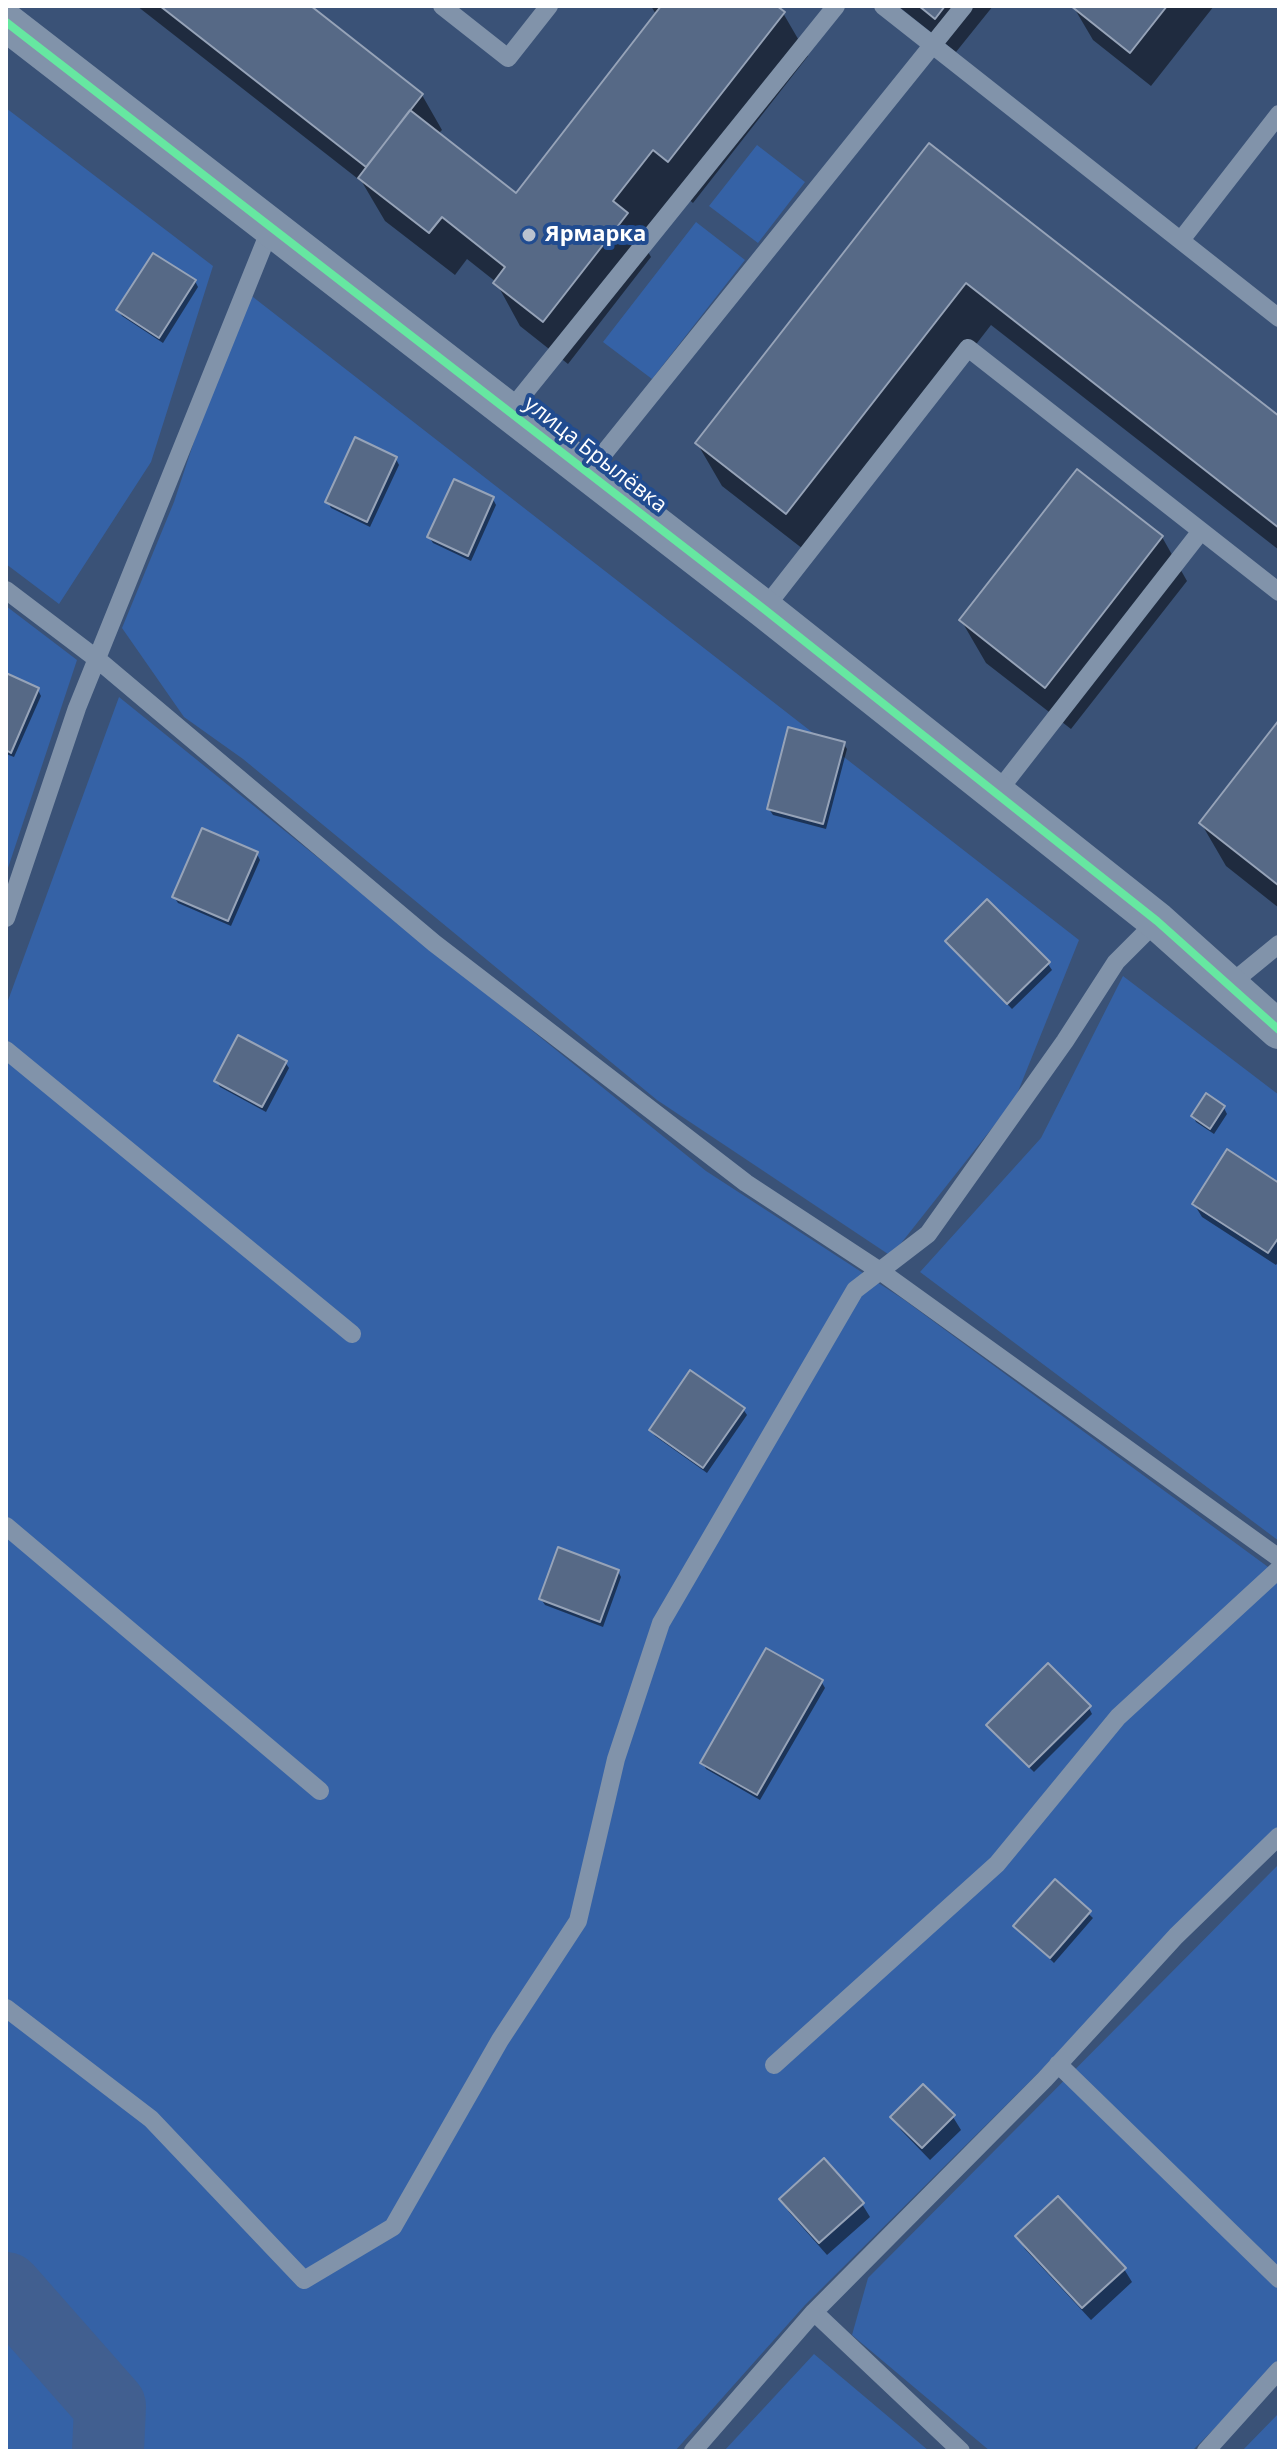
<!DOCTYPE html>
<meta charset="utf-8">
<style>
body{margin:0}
#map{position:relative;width:1285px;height:2457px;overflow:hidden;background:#3a5277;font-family:"Open Sans",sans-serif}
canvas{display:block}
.frame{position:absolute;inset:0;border:8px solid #fff;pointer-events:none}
</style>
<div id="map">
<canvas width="1285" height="2457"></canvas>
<div class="frame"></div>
</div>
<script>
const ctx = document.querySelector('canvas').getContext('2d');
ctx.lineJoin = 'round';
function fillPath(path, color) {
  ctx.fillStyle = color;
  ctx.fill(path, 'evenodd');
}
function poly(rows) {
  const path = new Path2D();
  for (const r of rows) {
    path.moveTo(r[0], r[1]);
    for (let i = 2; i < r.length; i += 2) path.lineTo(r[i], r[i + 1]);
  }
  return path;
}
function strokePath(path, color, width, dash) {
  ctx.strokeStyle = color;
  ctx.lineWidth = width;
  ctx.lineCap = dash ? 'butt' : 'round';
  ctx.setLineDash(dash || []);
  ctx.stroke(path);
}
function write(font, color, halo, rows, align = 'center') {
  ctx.font = font + ' "Open Sans",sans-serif';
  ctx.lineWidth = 8;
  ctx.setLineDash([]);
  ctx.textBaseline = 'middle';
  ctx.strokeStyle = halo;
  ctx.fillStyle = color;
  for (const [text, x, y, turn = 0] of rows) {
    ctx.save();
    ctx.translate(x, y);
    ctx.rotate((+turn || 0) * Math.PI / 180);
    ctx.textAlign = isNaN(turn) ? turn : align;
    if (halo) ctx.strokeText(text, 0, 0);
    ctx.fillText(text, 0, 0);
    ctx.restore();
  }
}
fillPath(poly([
 [6,108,213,266,151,462,59,604,6,564],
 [757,145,805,182,758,243,709,206],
 [696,222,745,260,652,379,603,342],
 [244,290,1079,940,1015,1099,891,1256,657,1100,243,759,184,717,122,628,174,502],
 [6,606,77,660,6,874],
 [119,697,706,1171,903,1299,1279,1575,1279,1826,1152,1960,805,2305,675,2451,6,2451,6,1006],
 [1123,976,1279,1095,1279,1541,920,1272,1041,1138],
 [1279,1864,1279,2364,1192,2451,990,2451,852,2335,868,2278],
 [814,2354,929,2451,724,2451],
 [1279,2413,1279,2451,1242,2451]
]), '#3562a6');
fillPath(poly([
 [137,6,308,6,422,95,442,130,438,134,516,196,657,16,651,6,774,6,783,13,808,56,693,203,679,191,641,240,651,257,568,364,520,326,496,282,467,259,455,275,385,221,362,182],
 [898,6,993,6,956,52],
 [1073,6,1214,6,1151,86,1093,40],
 [929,146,1279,419,1279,550,991,325,812,556,722,486,697,443],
 [195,281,198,287,163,343,122,316,118,310],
 [396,459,399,465,370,527,331,508,328,502],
 [1077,471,1162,537,1187,581,1071,729,986,663,961,620],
 [493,499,496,505,471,561,433,543,429,537],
 [6,676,38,690,41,696,14,757,6,754],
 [1279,724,1279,908,1226,866,1201,823],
 [843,743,847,749,826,829,773,815,769,809],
 [257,854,260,860,231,926,178,903,174,897],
 [947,941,1048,964,1052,970,1012,1009],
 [285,1062,289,1068,266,1112,220,1087,216,1081],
 [1224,1108,1227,1114,1214,1134,1196,1122,1193,1116],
 [1279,1186,1279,1261,1276,1265,1202,1217,1194,1204],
 [743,1409,747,1415,707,1473,655,1436,651,1430],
 [618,1571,621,1577,603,1627,545,1605,541,1599],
 [821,1681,825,1688,760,1800,706,1769,703,1763],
 [1089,1708,1092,1714,1034,1772,992,1731],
 [1055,1882,1093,1918,1054,1963,1016,1926],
 [893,2117,953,2117,961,2130,930,2160,901,2130],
 [781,2199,862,2204,870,2217,827,2255,789,2212],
 [1017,2236,1124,2269,1132,2282,1091,2320,1025,2249]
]), '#0007');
strokePath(poly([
 [6,2288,110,2406,108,2451]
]), '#415f90', 72);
const building = poly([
 [160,6,311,6,423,94,366,167,160,6],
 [777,6,785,12,668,162,653,150,613,201,628,213,543,322,493,283,505,267,442,217,429,233,358,178,410,110,516,193,661,6,777,6],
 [919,6,945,6,935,19,919,6],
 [1071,6,1167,6,1130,53,1071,6],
 [929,143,1279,416,1279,528,966,283,786,514,695,443,929,143],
 [153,253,196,280,159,338,116,310,153,253],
 [355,437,397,457,367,522,325,502,355,437],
 [1077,469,1163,536,1045,688,959,620,1077,469],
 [454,479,494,497,468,556,427,537,454,479],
 [6,673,39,688,11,753,6,750,6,673],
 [1279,720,1279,885,1278,885,1199,823,1279,720],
 [788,727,845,742,823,824,767,809,788,727],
 [202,828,258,852,228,921,172,897,202,828],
 [987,899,1050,962,1007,1004,945,941,987,899],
 [238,1035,287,1061,262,1107,214,1081,238,1035],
 [1206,1093,1225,1106,1210,1129,1191,1116,1206,1093],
 [1227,1149,1279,1183,1279,1237,1268,1253,1192,1204,1227,1149],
 [690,1370,745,1408,703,1468,649,1430,690,1370],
 [558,1547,619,1570,600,1622,539,1599,558,1547],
 [766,1648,823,1680,757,1795,700,1763,766,1648],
 [1048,1663,1091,1706,1029,1767,986,1725,1048,1663],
 [1055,1879,1091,1911,1050,1958,1013,1926,1055,1879],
 [923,2084,955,2115,922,2148,890,2117,923,2084],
 [824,2158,864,2203,819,2243,779,2199,824,2158],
 [1058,2196,1126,2268,1082,2308,1015,2236,1058,2196]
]);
fillPath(building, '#566986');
strokePath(building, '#96a3b8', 2);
strokePath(poly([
 [442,6,508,58,549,6],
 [883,6,1279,318],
 [1181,240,1279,114],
 [509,412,836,6],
 [588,473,964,6],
 [6,590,97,659,434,943,746,1183,880,1271,1279,1558],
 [764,609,968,348,1279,592],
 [996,794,1201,531],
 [6,918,77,708,271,227],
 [1229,985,1279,944],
 [6,1050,352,1334],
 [6,1526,320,1791],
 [6,2008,151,2119,304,2280,393,2227,500,2040,578,1921,616,1759,661,1623,855,1290,928,1234,1065,1041,1116,962,1157,921],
 [1058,2064,1279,2279],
 [774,2065,997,1864,1118,1717,1279,1569],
 [814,2312,961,2451],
 [693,2451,814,2312,1045,2079,1176,1936,1279,1836],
 [1206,2451,1279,2370]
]), '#8193aa', 18);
strokePath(poly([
 [6,22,764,609,1157,921,1279,1030]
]), '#8193aa', 38);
strokePath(poly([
 [6,22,764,609,1157,921,1279,1030]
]), '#66e7a1', 8);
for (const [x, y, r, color] of [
 [529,235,8,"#bac2cf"]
]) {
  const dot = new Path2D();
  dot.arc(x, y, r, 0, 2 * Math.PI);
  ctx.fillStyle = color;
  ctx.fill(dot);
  strokePath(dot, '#214c90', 3);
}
write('bold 22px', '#fff', '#214c90', [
 ["Ярмарка",545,235]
], 'left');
write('22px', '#fff', '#214c90', [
 ["улица Брылёвка",595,455,38]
]);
</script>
